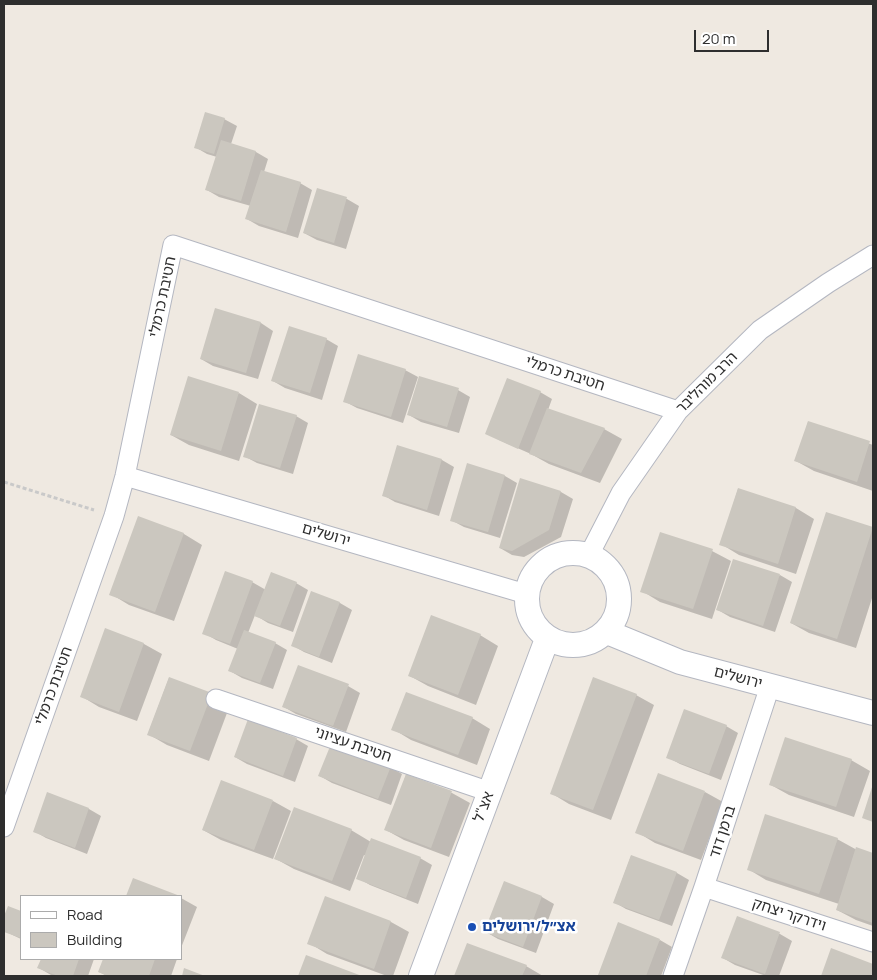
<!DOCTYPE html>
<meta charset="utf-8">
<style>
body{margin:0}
#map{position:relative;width:877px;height:980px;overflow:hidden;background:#efe9e1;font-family:Manrope,sans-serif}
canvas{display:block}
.frame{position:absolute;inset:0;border:5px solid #2e2e2e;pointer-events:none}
.legend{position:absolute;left:20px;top:895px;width:162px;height:65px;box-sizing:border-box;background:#fff;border:1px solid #ababab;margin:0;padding:6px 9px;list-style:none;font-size:15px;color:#2e2e2e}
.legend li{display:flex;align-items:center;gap:10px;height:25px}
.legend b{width:25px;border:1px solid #ababab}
.scale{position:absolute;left:694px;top:30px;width:75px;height:22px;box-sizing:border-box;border:2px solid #2e2e2e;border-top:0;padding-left:6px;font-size:15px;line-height:18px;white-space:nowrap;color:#2e2e2e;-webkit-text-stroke:4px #fff;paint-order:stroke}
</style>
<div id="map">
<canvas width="877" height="980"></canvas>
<div class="frame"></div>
<ul class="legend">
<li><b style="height:6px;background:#fff"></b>Road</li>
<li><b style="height:14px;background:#cbc7bf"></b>Building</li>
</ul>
<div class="scale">20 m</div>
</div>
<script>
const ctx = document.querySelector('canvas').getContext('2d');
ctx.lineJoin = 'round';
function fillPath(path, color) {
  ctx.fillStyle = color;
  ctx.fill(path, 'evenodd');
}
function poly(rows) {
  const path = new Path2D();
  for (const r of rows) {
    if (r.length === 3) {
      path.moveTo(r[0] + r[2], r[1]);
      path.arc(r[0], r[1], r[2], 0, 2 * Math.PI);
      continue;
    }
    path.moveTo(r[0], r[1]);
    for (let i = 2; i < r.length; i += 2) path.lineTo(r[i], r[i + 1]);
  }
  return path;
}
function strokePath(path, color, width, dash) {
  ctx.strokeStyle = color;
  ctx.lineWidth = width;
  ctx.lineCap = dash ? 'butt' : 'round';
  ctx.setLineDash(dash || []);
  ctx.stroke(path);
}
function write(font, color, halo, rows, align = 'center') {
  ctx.font = font + ' Manrope,"Noto Sans Hebrew",sans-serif';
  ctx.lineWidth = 5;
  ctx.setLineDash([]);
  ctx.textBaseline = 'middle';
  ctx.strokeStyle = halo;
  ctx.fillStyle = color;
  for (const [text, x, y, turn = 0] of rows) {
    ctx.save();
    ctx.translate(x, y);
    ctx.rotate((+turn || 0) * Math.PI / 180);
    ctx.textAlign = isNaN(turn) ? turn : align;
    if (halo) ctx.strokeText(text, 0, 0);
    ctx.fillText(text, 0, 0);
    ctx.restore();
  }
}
fillPath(poly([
 [224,119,237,126,231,144,256,152,268,159,264,172,300,183,312,190,298,238,259,226,247,219,251,206,219,197,207,190,217,157,207,154,195,147],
 [318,190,347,199,359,206,346,249,317,240,304,233],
 [216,310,261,323,273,331,258,379,213,366,201,359],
 [326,339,338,346,322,400,285,388,273,381],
 [405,370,418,377,403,423,357,408,344,401],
 [458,390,470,397,459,433,421,422,409,415],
 [540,392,552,399,548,410,604,429,622,439,600,483,549,464,531,454,499,440,487,433],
 [239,393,257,404,239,461,189,445,171,435],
 [296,416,308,423,293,474,257,463,244,456],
 [808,422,873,445,873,491,814,471,796,461],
 [398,447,442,460,454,467,439,516,395,502,383,495],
 [468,465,505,476,517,483,500,538,464,527,451,520],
 [521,480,561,492,573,499,561,537,524,557,512,555,500,548],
 [738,489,796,508,814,519,796,574,739,555,721,544],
 [827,513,873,529,873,595,856,648,809,633,791,623],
 [139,518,184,534,202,545,174,621,129,605,111,594],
 [712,551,731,561,712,619,660,602,642,591],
 [780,575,792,582,775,632,730,617,718,610],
 [252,582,266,590,296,583,308,590,293,632,268,623,255,615,248,633,275,643,287,650,273,689,242,678,230,671,238,649,216,640,204,633],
 [312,593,340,603,352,610,332,663,304,652,292,645],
 [106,630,144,644,162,654,137,721,99,707,81,696],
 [480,635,498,646,476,705,428,686,410,676],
 [169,678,230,705,209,761,167,745,148,734],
 [348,686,360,693,346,732,296,714,284,707],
 [636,695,654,705,611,820,569,804,551,793],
 [472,718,490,729,477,765,411,740,393,729],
 [726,726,738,733,721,780,680,764,667,757],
 [296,739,308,746,295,782,247,764,235,757],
 [851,760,870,771,854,817,789,795,771,785],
 [390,767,402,774,391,805,332,783,320,776],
 [406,775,452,793,470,803,449,857,404,840,386,830],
 [705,792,723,802,701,860,655,843,637,832],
 [48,793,89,809,101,816,87,854,46,838,34,831],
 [273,801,291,811,273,859,221,840,203,830],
 [351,830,371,842,420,858,432,865,418,904,370,885,358,878,366,856,364,855,350,891,294,869,276,859],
 [837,839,857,850,857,849,873,854,873,926,856,920,837,910,839,904,766,880,748,869],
 [631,856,677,873,689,880,672,926,626,909,614,902],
 [504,883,542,897,554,904,536,953,498,939,486,932],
 [326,897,391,922,409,932,393,976,387,976,327,954,309,943],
 [181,898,197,907,181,948],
 [9,907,21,912,21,939,4,931,4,920],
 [738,918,780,934,792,941,779,976,766,976,735,965,723,958],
 [660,940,672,947,661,976,603,976,600,975],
 [468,944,526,966,543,976,456,976],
 [832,950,873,965,873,976,822,976],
 [307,957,359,976,300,976],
 [42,959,94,959,88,976,55,976,51,975,39,968],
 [104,959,177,959,171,976,107,976,99,972]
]), '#0003');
fillPath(poly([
 [205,112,225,118,214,154,194,148],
 [221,140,256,151,241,201,205,190],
 [261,170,301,182,286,232,245,219],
 [317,188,347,197,334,243,303,233],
 [215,308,261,322,246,373,200,359],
 [289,326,327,338,310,393,271,381],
 [358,354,406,369,391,417,343,402],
 [188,376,239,392,221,451,170,435],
 [419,376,459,388,447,427,407,415],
 [507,378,541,391,518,449,485,434],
 [259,404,297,415,280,468,243,457],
 [547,408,605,428,581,473,529,454],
 [808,421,870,441,857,482,794,461],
 [397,445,442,459,427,510,382,496],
 [467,463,505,475,488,532,450,521],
 [520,478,561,491,549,530,512,551,499,548],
 [738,488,796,507,778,564,719,545],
 [826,512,873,527,837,639,790,623],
 [138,516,184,533,155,612,109,595],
 [660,532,713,549,693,609,640,592],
 [733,559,780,574,763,626,716,610],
 [225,571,253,581,230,644,202,634],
 [271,572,297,582,280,626,254,616],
 [311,591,340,602,319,657,291,646],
 [431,615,481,634,458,695,408,676],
 [105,628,144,643,119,712,80,697],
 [244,630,276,642,260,683,228,671],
 [298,665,349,684,333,726,282,707],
 [169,677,212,693,190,751,147,735],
 [593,677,637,694,593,810,550,794],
 [406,692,473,717,458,755,391,730],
 [684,709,727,725,709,774,666,758],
 [248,719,297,738,283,776,234,757],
 [785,737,852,759,836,807,769,785],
 [331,744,391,766,378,799,318,776],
 [658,773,705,791,683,851,635,833],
 [406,774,452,791,431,848,384,830],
 [221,780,273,800,254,850,202,830],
 [873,784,873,822,862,818],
 [47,792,89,808,75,848,33,832],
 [294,807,352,829,332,881,274,859],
 [765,814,838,838,819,894,747,870],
 [371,838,421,857,406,898,356,879],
 [856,847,873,853,873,923,836,910],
 [631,855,677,872,659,920,613,903],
 [133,878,180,896,126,896],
 [504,881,542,896,523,947,484,932],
 [325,896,391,921,374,969,307,944],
 [8,906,21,911,21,938,4,932,4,916],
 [737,916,780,932,765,974,721,958],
 [618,922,660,939,646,976,601,976,598,975],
 [467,943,527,965,522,976,454,976],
 [831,948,873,964,873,976,821,976],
 [306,955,362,976,298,976],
 [41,959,79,959,73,976,58,976,37,968],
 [103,959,155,959,149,976,108,976,98,972],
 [184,968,205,976,182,976]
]), '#cbc7bf');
const minor = poly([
 [125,476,526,594],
 [589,555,621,493,678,411,760,330,828,283,873,255],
 [216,699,490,792],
 [4,827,114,516,125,476,173,245,678,411],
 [704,887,873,942],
 [673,976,704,887,770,686]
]);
const tertiary = poly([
 [573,599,46],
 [607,632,680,662,873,713],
 [421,976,547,639]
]);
strokePath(minor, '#b4b7c1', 21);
strokePath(tertiary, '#b4b7c1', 26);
strokePath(poly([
 [4,482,94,510]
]), '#c9c9c9', 3, [4, 2.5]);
strokePath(minor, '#fff', 19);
strokePath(tertiary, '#fff', 24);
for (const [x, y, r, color] of [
 [472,927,5,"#1a4fb4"]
]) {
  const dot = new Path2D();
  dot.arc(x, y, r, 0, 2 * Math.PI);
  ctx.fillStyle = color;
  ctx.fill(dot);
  strokePath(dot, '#fff', 2);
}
write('15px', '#2e2e2e', '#fff', [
 ["חטיבת כרמלי",163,297,-78],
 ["חטיבת כרמלי",565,374,18],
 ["הרב מוהליבר",707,383,-45],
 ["ירושלים",326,535,16],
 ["ירושלים",738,678,15],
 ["חטיבת כרמלי",54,686,-70],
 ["חטיבת עציוני",353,745,19],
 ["אצ\"ל",484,807,-69],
 ["ברמן דוד",723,832,-72],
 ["וידרקר יצחק",789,915,18]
]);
write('bold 15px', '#164399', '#fff', [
 ["אצ״ל/ירושלים",482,927]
], 'left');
</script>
